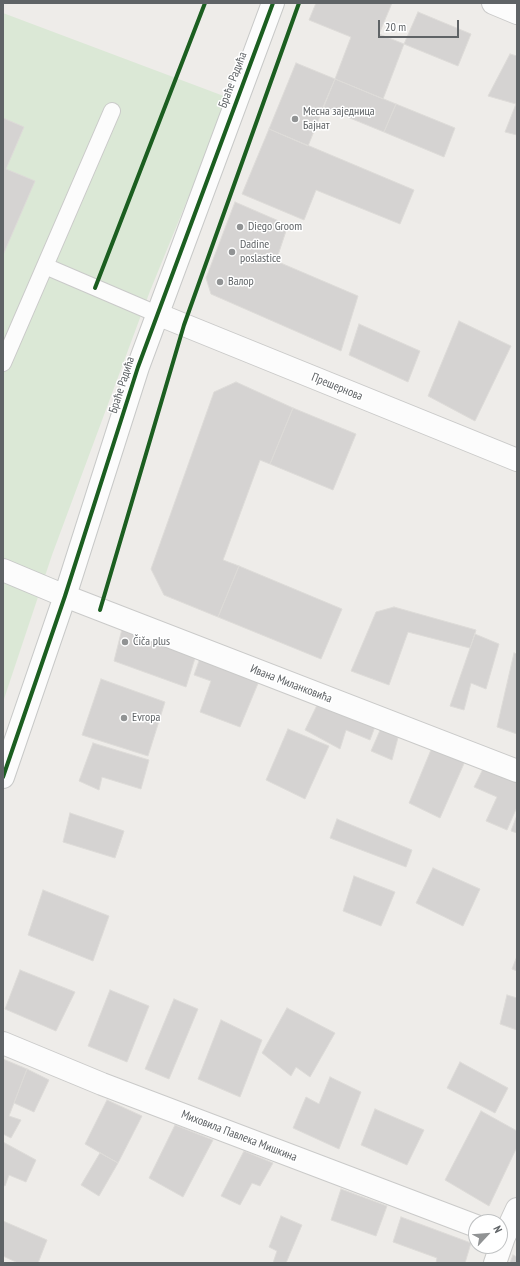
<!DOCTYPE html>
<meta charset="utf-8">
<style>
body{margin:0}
#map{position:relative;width:520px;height:1266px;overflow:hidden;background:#eeece9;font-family:"PT Sans Narrow",sans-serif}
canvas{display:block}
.frame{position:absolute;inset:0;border:4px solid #5f6366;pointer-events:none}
.north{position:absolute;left:468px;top:1214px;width:40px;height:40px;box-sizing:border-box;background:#fff;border:1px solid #bfc1c2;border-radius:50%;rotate:64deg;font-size:11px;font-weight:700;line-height:16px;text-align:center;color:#5f6366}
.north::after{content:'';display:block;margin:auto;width:14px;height:18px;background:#919394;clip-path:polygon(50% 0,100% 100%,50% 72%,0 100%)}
.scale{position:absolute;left:378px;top:20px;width:81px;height:18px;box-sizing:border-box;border:2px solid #5f6366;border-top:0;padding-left:5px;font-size:12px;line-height:14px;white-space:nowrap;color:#5f6366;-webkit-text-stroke:3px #fff;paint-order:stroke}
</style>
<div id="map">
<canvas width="520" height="1266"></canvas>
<div class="frame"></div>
<div class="north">N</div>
<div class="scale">20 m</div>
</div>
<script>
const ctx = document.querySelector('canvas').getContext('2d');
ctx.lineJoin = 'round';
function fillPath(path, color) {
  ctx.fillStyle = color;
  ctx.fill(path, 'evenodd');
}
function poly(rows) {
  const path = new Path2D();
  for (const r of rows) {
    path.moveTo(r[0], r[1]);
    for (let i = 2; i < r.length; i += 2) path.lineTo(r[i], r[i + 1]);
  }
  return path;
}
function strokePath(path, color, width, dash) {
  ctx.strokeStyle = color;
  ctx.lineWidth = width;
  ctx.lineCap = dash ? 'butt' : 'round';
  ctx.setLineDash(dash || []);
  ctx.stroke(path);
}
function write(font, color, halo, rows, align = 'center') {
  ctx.font = font + ' "PT Sans Narrow",sans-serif';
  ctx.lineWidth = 3;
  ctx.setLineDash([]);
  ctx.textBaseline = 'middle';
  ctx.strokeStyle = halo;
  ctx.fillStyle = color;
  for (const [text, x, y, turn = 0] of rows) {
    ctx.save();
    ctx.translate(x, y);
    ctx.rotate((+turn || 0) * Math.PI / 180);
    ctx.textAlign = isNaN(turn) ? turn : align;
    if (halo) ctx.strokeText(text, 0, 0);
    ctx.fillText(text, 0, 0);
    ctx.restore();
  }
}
fillPath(poly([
 [3,13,229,98,150,291,52,555,3,702]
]), '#dbe8d6');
const building = poly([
 [316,3,392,3,379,34,404,44,383,99,335,79,351,37,309,20,316,3],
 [418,12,471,34,458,66,404,44,418,12],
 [510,54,517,56,517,135,505,132,516,104,488,96,510,54],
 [296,63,335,79,308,146,269,129,296,63],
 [335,79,396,104,384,132,323,107,335,79],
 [396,104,455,128,444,157,384,132,396,104],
 [3,118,24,127,6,169,35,181,3,255,3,118],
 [269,129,414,190,400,224,316,190,304,220,242,194,269,129],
 [235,202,288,225,276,261,358,296,341,351,211,294,206,278,235,202],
 [459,321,511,346,475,421,428,396,459,321],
 [359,324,420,351,408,382,349,355,359,324],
 [236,382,293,408,270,464,260,460,223,560,239,566,218,617,164,595,151,569,214,392,236,382],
 [293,408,356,434,333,490,270,464,293,408],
 [239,566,342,609,321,659,218,617,239,566],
 [394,607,476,630,470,648,408,632,389,685,351,671,376,612,394,607],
 [122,629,196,655,186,687,114,661,122,629],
 [475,634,499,644,486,689,471,683,464,710,450,706,475,634],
 [514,653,517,654,517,734,497,727,514,653],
 [200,658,259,681,240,727,200,712,211,681,194,675,200,658],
 [101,679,165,702,148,756,82,735,101,679],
 [319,701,376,724,370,740,346,730,340,749,305,730,319,701],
 [381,728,399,734,392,760,371,751,381,728],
 [288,729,329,746,305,799,266,780,288,729],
 [93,743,149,760,141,789,102,777,99,790,79,781,93,743],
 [433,745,466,759,440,818,409,803,433,745],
 [484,767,517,779,517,807,507,830,486,821,497,797,474,787,484,767],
 [70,813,124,831,115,858,63,842,70,813],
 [517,815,517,833,511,831,517,815],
 [337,819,412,850,406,867,330,838,337,819],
 [433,868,480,889,463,926,416,903,433,868],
 [354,876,395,892,381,926,343,911,354,876],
 [43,890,109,916,93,961,28,935,43,890],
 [517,956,517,971,512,969,517,956],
 [20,970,75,992,56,1031,5,1009,20,970],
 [110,990,149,1006,127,1062,88,1046,110,990],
 [507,995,517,998,517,1030,500,1024,507,995],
 [174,999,198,1009,169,1079,145,1069,174,999],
 [287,1008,335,1033,310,1077,296,1067,291,1076,262,1053,287,1008],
 [221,1020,262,1040,240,1097,198,1079,221,1020],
 [3,1059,27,1069,9,1116,21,1120,11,1138,3,1134,3,1059],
 [460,1062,508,1088,495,1113,447,1088,460,1062],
 [27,1069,49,1080,34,1112,14,1103,27,1069],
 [330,1077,361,1092,339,1149,293,1128,306,1097,319,1104,330,1077],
 [107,1100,142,1116,118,1163,85,1144,107,1100],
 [375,1109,424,1130,407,1165,361,1145,375,1109],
 [481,1111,517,1131,517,1147,489,1206,445,1180,481,1111],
 [175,1125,213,1140,183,1197,149,1178,175,1125],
 [3,1142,36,1160,26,1182,9,1175,5,1186,3,1185,3,1142],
 [244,1151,273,1163,260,1186,252,1183,240,1205,221,1196,244,1151],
 [100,1153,118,1163,99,1196,81,1185,100,1153],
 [341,1189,387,1206,376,1236,331,1220,341,1189],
 [281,1216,302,1225,286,1263,273,1263,277,1251,269,1247,281,1216],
 [401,1217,471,1243,465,1263,436,1263,437,1258,393,1242,401,1217],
 [3,1221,47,1240,38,1263,18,1263,3,1256,3,1221],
 [513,1255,517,1257,517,1263,510,1263,513,1255]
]);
fillPath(building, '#d5d3d2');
strokePath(building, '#dddbd8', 1);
const lane = poly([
 [45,266,157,314],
 [3,363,112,111]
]);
const street = poly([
 [493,3,517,13],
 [157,314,517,460],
 [65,596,517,771],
 [3,1043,102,1084,476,1226],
 [495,1263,504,1237,517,1209]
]);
const secondary = poly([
 [3,570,65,596],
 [3,777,65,596,138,367,273,3]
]);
strokePath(lane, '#cacac9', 18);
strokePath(street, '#cacac9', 24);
strokePath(secondary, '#c8c9c8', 24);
strokePath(lane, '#fcfcfc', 16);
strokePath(street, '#fcfcfc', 22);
strokePath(secondary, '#fcfcfc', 22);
strokePath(poly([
 [95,288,205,3],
 [100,610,184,325,299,3],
 [3,777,65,596,138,367,273,3]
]), '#1b5e20', 4);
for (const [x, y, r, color] of [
 [295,119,4,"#919394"],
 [240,227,4,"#919394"],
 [232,252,4,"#919394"],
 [220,282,4,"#919394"],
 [125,642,4,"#919394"],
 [124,718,4,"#919394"]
]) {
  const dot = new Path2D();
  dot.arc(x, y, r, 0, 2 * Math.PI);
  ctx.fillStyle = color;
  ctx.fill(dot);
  strokePath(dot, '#fff', 1.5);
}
write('12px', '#5f6366', '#fff', [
 ["Браће Радића",233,80,-69],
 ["Браће Радића",122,385,-72],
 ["Прешернова",337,387,22],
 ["Ивана Миланковића",291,684,21],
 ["Миховила Павлека Мишкина",239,1136,21]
]);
write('12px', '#5f6366', '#fff', [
 ["Месна заједница",303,112],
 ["Бајнат",303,126],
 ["Diego Groom",248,227],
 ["Dadine",240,245],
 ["poslastice",240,259],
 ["Валор",228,282],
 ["Čiča plus",133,642],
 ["Evropa",132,718]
], 'left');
</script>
